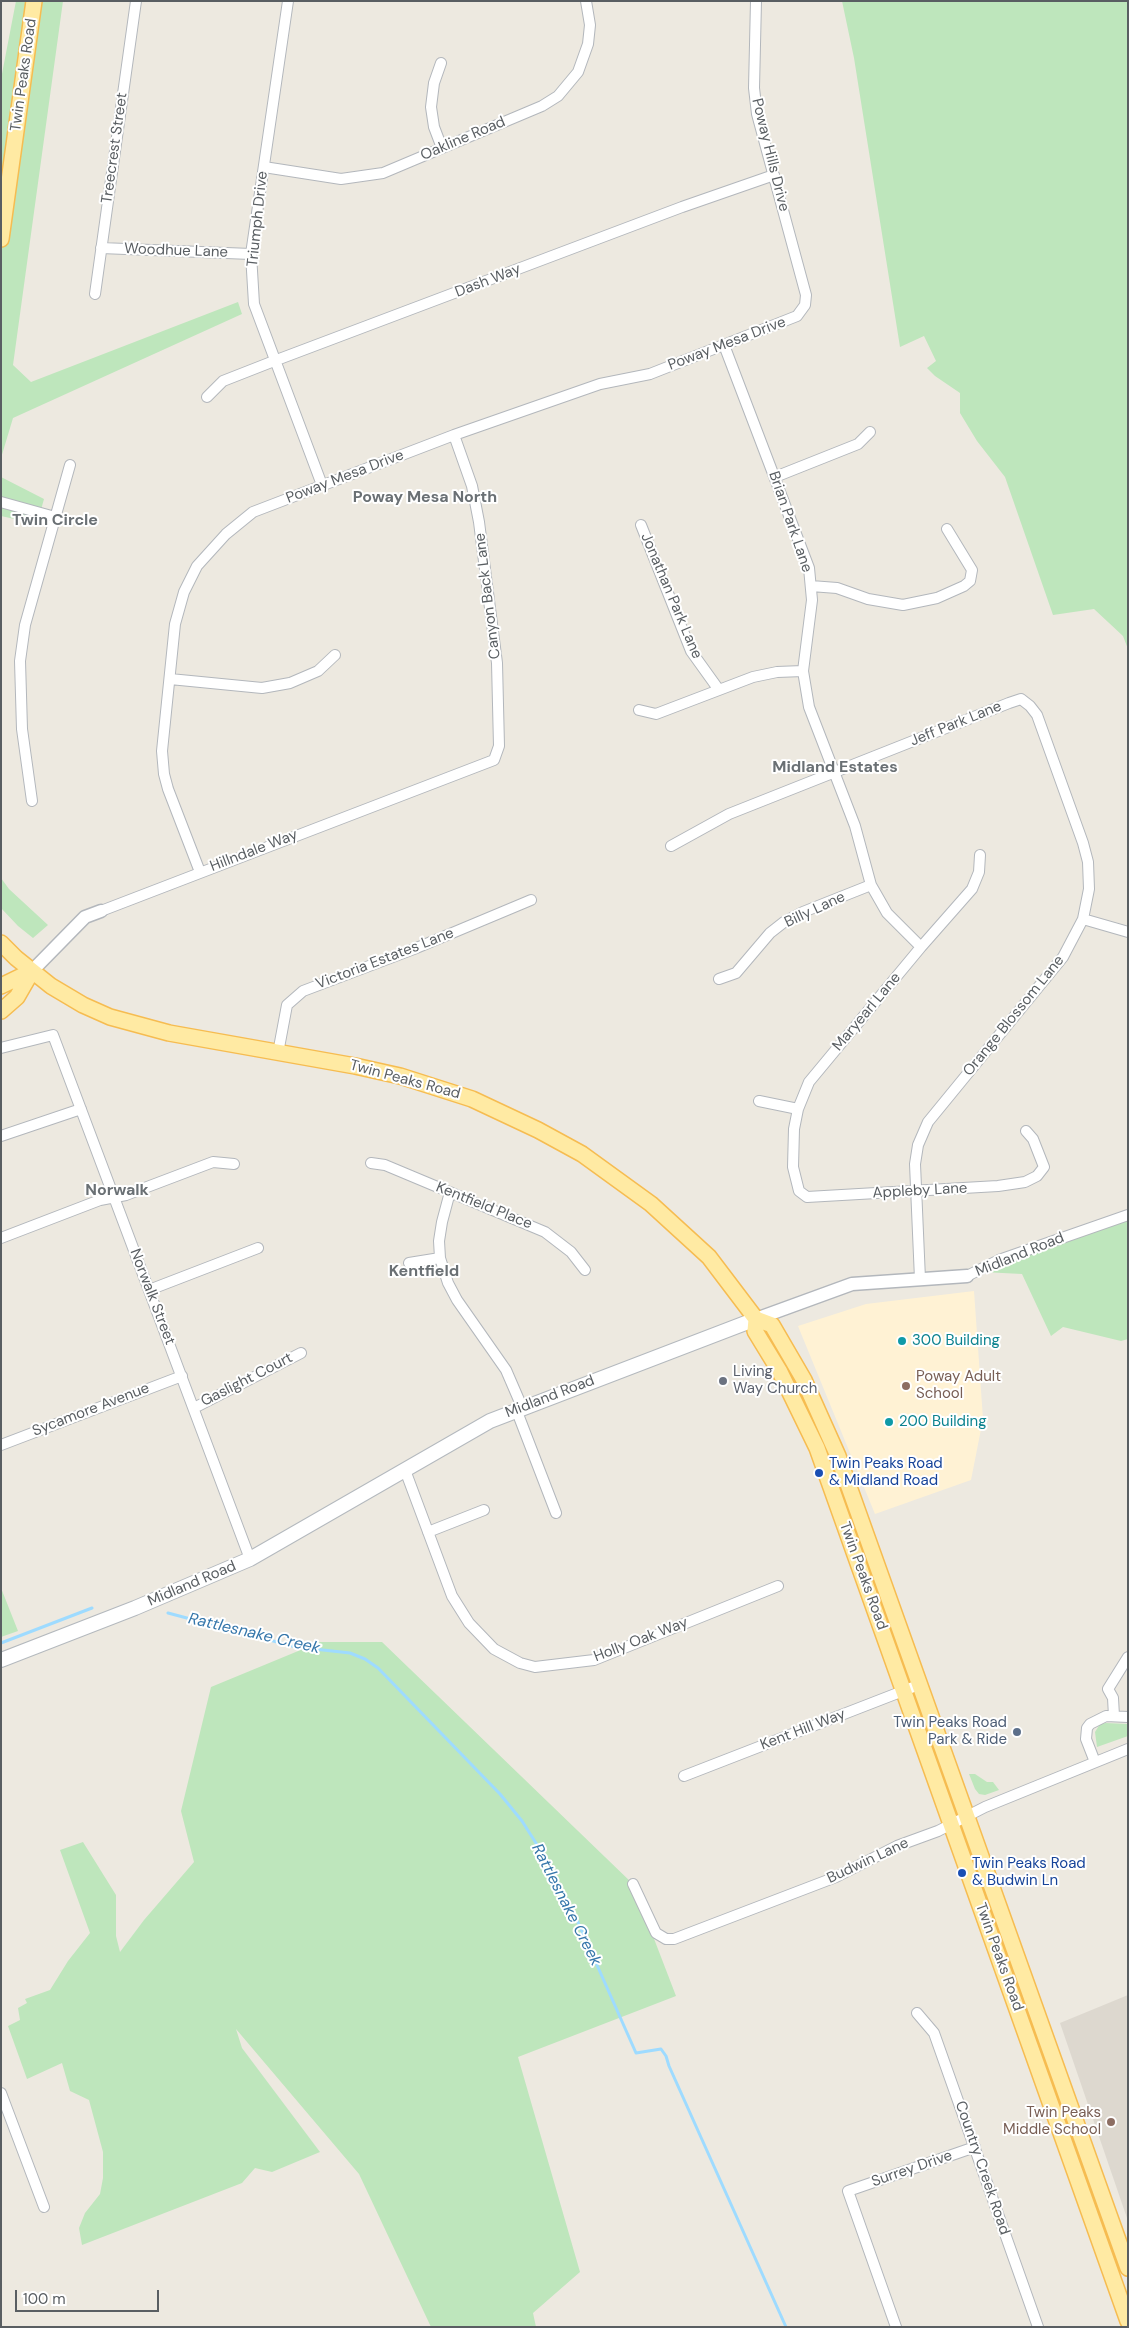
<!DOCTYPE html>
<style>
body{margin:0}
#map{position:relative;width:1129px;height:2328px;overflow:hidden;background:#ede9e0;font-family:"DM Sans",sans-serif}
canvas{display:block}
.frame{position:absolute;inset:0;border:2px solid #595e62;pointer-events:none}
.scale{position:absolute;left:15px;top:2290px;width:144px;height:22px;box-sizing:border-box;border:2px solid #595e62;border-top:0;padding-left:6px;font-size:15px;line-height:18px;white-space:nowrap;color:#595e62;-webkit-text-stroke:4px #fff;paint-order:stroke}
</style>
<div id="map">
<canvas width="1129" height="2328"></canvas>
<div class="frame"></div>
<div class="scale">100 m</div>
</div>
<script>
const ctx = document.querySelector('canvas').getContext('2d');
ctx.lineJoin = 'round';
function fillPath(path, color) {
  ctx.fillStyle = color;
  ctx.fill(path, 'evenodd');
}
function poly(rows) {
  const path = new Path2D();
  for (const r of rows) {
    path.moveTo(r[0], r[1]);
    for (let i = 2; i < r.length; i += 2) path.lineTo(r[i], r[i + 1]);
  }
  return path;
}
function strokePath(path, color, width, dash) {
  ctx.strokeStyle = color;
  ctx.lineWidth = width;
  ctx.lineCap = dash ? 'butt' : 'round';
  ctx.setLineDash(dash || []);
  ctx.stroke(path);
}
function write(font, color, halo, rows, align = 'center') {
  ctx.font = font + ' "DM Sans",sans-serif';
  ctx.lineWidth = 4;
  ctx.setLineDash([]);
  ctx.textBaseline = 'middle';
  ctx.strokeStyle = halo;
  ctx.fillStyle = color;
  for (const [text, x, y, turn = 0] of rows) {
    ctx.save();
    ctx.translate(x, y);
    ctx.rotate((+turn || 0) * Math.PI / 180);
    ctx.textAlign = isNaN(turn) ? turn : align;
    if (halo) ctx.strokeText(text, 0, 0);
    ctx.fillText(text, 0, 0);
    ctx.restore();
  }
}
fillPath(poly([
 [974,1291,983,1419,971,1480,875,1514,798,1326,866,1304]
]), '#fff2d4');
fillPath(poly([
 [1128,1995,1128,2221,1060,2023]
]), '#ddd8cf');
fillPath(poly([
 [16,1,63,1,13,365,31,382,238,302,242,314,13,418,1,458,1,79],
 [842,1,1128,1,1128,649,1123,636,1094,609,1053,615,1005,477,977,441,960,413,960,393,935,376,927,368,936,361,924,336,900,347,854,58],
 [1,477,44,499,37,524,1,516],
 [1,878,9,889,48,925,33,938,18,926,1,908],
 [1128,1214,1128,1339,1121,1341,1063,1327,1051,1336,1022,1274,983,1272],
 [1,1588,18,1631,1,1637],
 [320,1642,382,1642,633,1884,676,1996,518,2057,580,2272,533,2313,536,2327,431,2327,359,2174,236,2029,242,2048,320,2152,272,2172,255,2168,242,2183,82,2245,79,2228,85,2213,100,2194,103,2178,103,2152,89,2100,70,2091,62,2063,27,2079,8,2026,20,2020,18,2008,27,2003,25,1999,50,1990,68,1961,90,1933,60,1850,83,1842,116,1895,116,1936,120,1952,144,1920,194,1862,181,1811,211,1687],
 [1106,1723,1128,1724,1128,1736,1097,1747,1095,1732,1100,1724],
 [969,1774,975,1774,987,1782,993,1782,999,1790,985,1795,979,1794,975,1789]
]), '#bee6bc');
strokePath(poly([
 [168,1613,296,1647,350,1653,365,1659,378,1668,500,1794,522,1821,541,1851,573,1911,636,2053,661,2049,666,2056,669,2066,786,2327],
 [1,1643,92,1608]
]), '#9edbff', 3);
const minor = poly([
 [288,1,251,254,254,304,322,485],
 [441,63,434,83,431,107,434,127,442,148],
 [264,167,341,179,383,173,542,106,558,96,578,72,588,44,590,25,586,1],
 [101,248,251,254],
 [95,294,136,1],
 [724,345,809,568,812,600,803,671,809,707,855,826,871,885,887,913,921,947],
 [207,397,223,381,274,361,682,207,774,175],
 [775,477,858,444,870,432],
 [1,502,55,517],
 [641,525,691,651,719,690],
 [811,586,837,588,868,599,903,605,937,598,964,586,970,581,972,570,947,529],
 [170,679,262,688,290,683,318,671,335,655],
 [639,710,656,714,753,677,777,672,803,671],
 [32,801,22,729,20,661,25,625,70,465],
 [671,846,729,814,1009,703,1021,699,1030,706,1037,715,1083,843,1088,862,1089,889,1083,919,1063,957,928,1122,918,1145,915,1164,920,1279],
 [980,855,979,872,972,889,921,947,809,1082,798,1109,794,1129,793,1167,799,1191,807,1197,998,1186,1025,1182,1037,1176,1044,1167,1033,1139,1026,1131],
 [200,872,168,789,164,774,162,751,175,624,184,592,197,566,226,534,253,512,454,435,600,384,650,374,797,316,805,305,806,295,757,114,754,88,756,1],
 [101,911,494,760,499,746,497,663,479,522,472,486,454,435],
 [1083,919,1128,932],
 [719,979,736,973,770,933,784,922,803,912,871,885],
 [1,1048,53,1035,250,1559],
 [278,1053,287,1005,303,991,414,949,531,900],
 [759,1101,798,1109],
 [1,1136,81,1109],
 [371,1163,385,1165,545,1232,571,1252,585,1270],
 [450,1192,442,1222,439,1241,440,1258,448,1283,457,1300,506,1370,522,1407],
 [1,1238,100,1200,126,1195,213,1162,234,1164],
 [409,1263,440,1258],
 [967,1276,999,1260,1128,1215],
 [149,1290,258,1248],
 [194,1408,301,1353],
 [516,1409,556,1513],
 [1,1445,182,1376],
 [405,1470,452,1596,469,1623,494,1649,520,1663,535,1667,594,1660,778,1586],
 [428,1532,484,1510],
 [1114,1716,1113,1698,1108,1689,1128,1657],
 [1095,1762,1086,1739,1087,1728,1090,1724,1106,1716,1128,1717],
 [684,1776,921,1684],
 [633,1884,656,1933,666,1939,674,1939,836,1877,897,1846,938,1831,985,1807,1128,1749],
 [917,2013,934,2033,1038,2327],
 [1,2093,44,2207],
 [896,2327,848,2191,975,2147]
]);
const tertiary = poly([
 [32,971,85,917,101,911],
 [756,1319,852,1284,967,1276]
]);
const secondary = poly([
 [1,1660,135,1608,250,1559,490,1421,756,1319]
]);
const primary = poly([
 [1,239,34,1],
 [1,943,16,958,51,986,83,1005,110,1017,169,1033,355,1066,400,1076,472,1099,538,1130,582,1154,651,1204,709,1257,756,1319,772,1325,804,1380,838,1456,1128,2268],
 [1,986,32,971],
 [1,1011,17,997,32,971],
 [756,1319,755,1331,780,1372,817,1448,1128,2321]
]);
strokePath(minor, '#b3b7bc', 12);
strokePath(tertiary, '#b3b7bc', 15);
strokePath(secondary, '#b4b9be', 16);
strokePath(primary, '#f6bc51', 18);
strokePath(minor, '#fff', 10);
strokePath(tertiary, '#fff', 12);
strokePath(secondary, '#fff', 14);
strokePath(primary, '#ffeaa3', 15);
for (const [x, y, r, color] of [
 [902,1341,5,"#0f9aa8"],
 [723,1381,5,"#6b7280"],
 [906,1386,5,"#8d6e63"],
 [889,1422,5,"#0f9aa8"],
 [819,1473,5,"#1a4fb4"],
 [1017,1732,5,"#5c6f8a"],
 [962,1873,5,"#1a4fb4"],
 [1111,2122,5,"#8d6e63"]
]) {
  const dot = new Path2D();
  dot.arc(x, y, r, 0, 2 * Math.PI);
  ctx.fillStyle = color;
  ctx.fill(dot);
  strokePath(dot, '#fff', 2);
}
write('15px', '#595e62', '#fff', [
 ["Twin Peaks Road",24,75,-82],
 ["Oakline Road",463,139,-23],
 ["Treecrest Street",115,148,-82],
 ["Poway Hills Drive",770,155,76],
 ["Triumph Drive",258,219,-84],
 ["Woodhue Lane",176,251,2],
 ["Dash Way",488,281,-21],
 ["Poway Mesa Drive",727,344,-21],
 ["Poway Mesa Drive",345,477,-21],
 ["Brian Park Lane",790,522,71],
 ["Canyon Back Lane",488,596,-97],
 ["Jonathan Park Lane",671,596,67],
 ["Jeff Park Lane",956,724,-22],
 ["Hillndale Way",254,851,-21],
 ["Billy Lane",815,910,-25],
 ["Victoria Estates Lane",385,959,-21],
 ["Maryearl Lane",867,1012,-50],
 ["Orange Blossom Lane",1014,1016,-51],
 ["Twin Peaks Road",405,1080,15],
 ["Appleby Lane",920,1191,-3],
 ["Kentfield Place",484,1206,22],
 ["Midland Road",1020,1255,-22],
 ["Norwalk Street",152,1297,69],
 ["Gaslight Court",247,1380,-27],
 ["Midland Road",550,1397,-21],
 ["Sycamore Avenue",91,1410,-21],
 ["Twin Peaks Road",863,1576,70],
 ["Midland Road",192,1584,-23],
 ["Holly Oak Way",641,1640,-21],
 ["Kent Hill Way",803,1730,-21],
 ["Budwin Lane",868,1861,-25],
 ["Twin Peaks Road",999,1957,70],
 ["Country Creek Road",982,2168,71],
 ["Surrey Drive",912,2169,-19]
]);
write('15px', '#0d838f', '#fff', [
 ["300 Building",912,1341],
 ["200 Building",899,1422]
], 'left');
write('15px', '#5b616d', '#fff', [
 ["Living",733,1372],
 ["Way Church",733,1389]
], 'left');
write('15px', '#785e54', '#fff', [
 ["Poway Adult",916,1377],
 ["School",916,1394],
 ["Twin Peaks",1101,2113,"right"],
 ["Middle School",1101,2130,"right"]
], 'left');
write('15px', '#164399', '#fff', [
 ["Twin Peaks Road",829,1464],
 ["& Midland Road",829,1481],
 ["Twin Peaks Road",972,1864],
 ["& Budwin Ln",972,1881]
], 'left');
write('15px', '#4e5e75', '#fff', [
 ["Twin Peaks Road",1007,1723],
 ["Park & Ride",1007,1740]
], 'right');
write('bold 16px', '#6a7074', '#fff', [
 ["Poway Mesa North",425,498],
 ["Twin Circle",55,521],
 ["Midland Estates",835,768],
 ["Norwalk",117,1191],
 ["Kentfield",424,1272]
]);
write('italic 16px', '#3677ab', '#fff', [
 ["Rattlesnake Creek",254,1634,13],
 ["Rattlesnake Creek",566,1905,63]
]);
</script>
